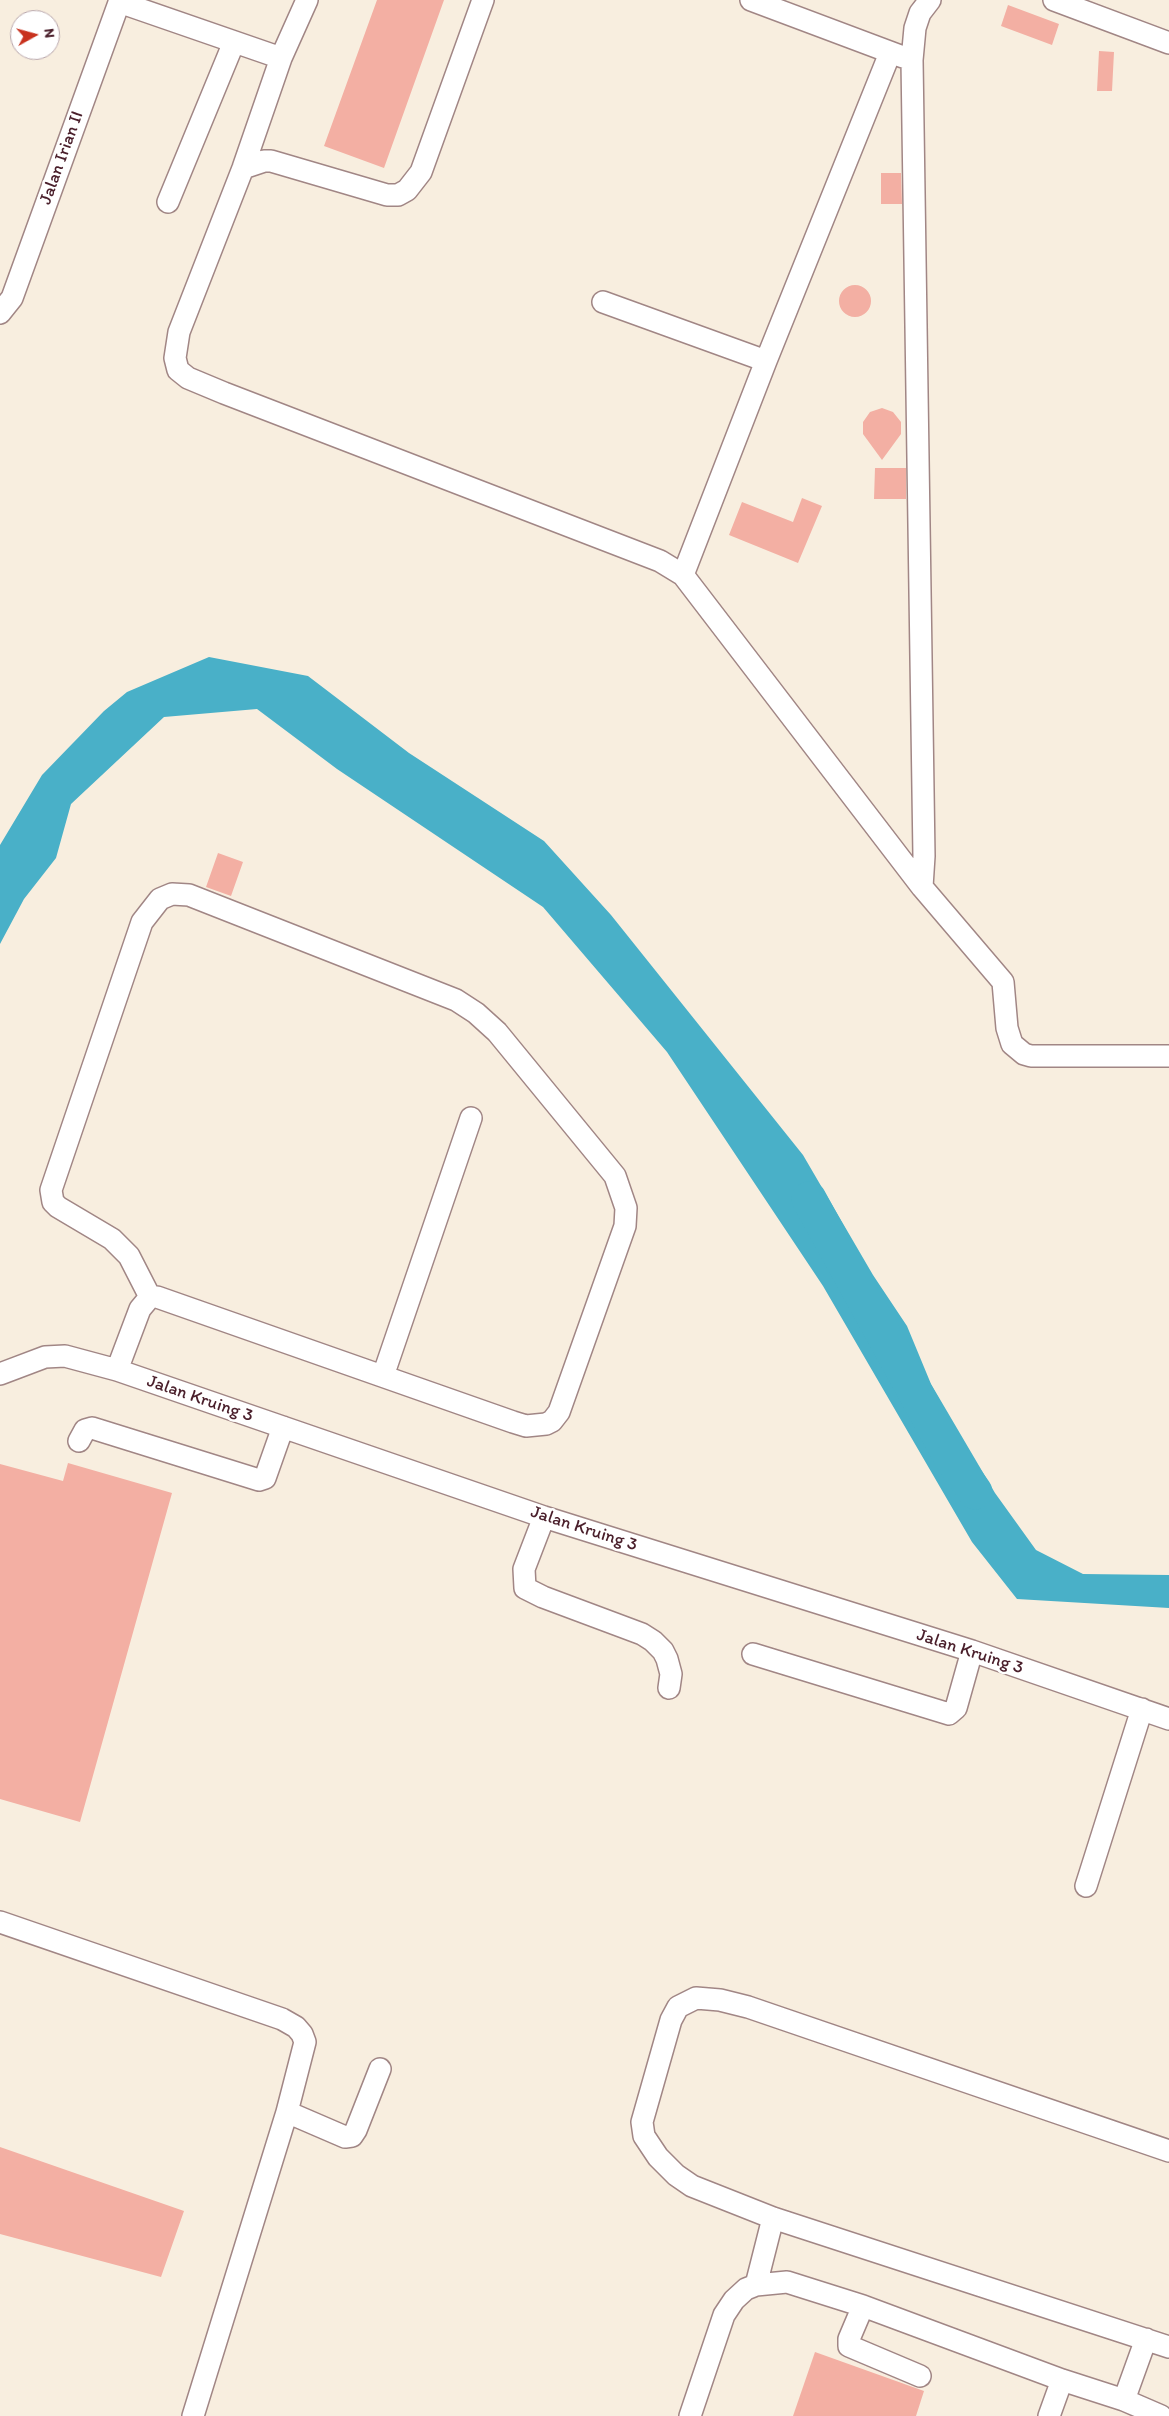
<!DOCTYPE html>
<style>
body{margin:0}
#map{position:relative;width:1169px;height:2416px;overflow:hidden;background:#f8eedf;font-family:Itim,sans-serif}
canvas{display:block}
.north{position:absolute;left:10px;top:10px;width:50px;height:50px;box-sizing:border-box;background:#fff;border:1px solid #b7a5aa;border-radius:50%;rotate:83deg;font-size:14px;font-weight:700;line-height:20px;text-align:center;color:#4a1f2b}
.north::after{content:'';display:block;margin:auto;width:18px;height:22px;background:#c8321e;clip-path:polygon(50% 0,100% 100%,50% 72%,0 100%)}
</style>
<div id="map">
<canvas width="1169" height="2416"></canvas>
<div class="north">N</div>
</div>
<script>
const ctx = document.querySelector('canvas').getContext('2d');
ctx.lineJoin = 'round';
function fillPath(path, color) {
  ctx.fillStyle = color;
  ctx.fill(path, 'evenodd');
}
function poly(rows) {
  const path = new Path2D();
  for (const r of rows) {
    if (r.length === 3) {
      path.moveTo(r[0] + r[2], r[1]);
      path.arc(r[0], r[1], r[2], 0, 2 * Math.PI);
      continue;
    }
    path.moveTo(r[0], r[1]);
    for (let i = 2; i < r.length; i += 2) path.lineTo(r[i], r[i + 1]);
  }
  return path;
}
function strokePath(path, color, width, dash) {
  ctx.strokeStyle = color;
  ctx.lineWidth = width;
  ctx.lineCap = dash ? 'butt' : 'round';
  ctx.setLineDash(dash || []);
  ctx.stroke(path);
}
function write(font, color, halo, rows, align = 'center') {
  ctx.font = font + ' Itim,sans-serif';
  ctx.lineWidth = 5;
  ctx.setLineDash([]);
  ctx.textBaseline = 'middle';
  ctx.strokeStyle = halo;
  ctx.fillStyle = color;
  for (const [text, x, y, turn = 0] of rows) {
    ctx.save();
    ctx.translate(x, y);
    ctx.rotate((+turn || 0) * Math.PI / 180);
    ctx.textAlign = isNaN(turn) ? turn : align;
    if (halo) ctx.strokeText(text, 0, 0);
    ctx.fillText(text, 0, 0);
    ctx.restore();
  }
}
fillPath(poly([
 [209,657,308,676,409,753,544,841,611,915,803,1155,873,1275,907,1326,931,1384,995,1493,1036,1550,1083,1574,1169,1575,1169,1608,1017,1599,972,1542,823,1286,667,1052,543,907,337,769,257,709,164,717,71,804,56,858,24,899,0,944,0,845,42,775,104,711,127,692]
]), '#49b0c8');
strokePath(poly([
 [809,1199,952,1459,975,1492]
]), '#49b0c8', 35);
fillPath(poly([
 [377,0,444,0,384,168,324,146],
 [1008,5,1059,24,1052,45,1001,26],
 [1099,51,1114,52,1112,91,1097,91],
 [881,173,901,173,902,204,881,204],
 [855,301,16],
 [882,408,893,412,901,422,901,434,882,460,863,434,863,422,870,412],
 [875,468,906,468,906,499,874,499],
 [802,498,822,506,798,563,729,535,742,502,793,522],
 [218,853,243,862,231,896,206,887],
 [68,1463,172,1493,80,1822,0,1799,0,1464,63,1481],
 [0,2147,184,2211,161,2277,0,2234],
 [815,2352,924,2391,916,2416,793,2416]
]), '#f3afa3');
const minor = poly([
 [307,0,281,58,243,168,179,332,175,358,178,370,188,378,224,393,660,561,683,575,922,887,1003,982,1007,1028,1012,1044,1024,1054,1031,1056,1169,1056],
 [751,0,903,57],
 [1054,0,1169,43],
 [119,2,281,58],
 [243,168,264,161,271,161,387,195,398,195,407,190,421,172,483,0],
 [168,202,234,42],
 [603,302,766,361],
 [0,313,12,298,120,0],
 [683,575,766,361,890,53],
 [922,887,924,856,912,60,915,28,920,13,930,0],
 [117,1370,140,1309,150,1297,157,1297,513,1422,526,1426,546,1424,552,1421,559,1412,625,1226,626,1208,615,1176,497,1032,476,1013,456,1000,189,895,172,894,160,899,142,922,51,1190,53,1202,58,1207,112,1239,129,1256,150,1297],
 [0,1374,45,1357,65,1356,117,1370,544,1517,972,1651,1169,1719],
 [383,1376,471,1118],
 [79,1441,85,1430,92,1428,259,1480,265,1478,283,1427],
 [544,1517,524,1569,525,1588,543,1597,642,1634,653,1641,663,1651,667,1659,671,1674,669,1688],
 [753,1654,949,1714,956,1708,972,1651],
 [1086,1886,1142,1709],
 [0,1922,282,2019,296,2027,302,2034,305,2042,287,2112],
 [1169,2151,748,2007,720,2000,696,1998,678,2007,671,2020,642,2122,644,2136,658,2157,676,2175,692,2186,773,2218,1169,2347],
 [756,2285,773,2218],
 [863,2306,849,2339,849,2346,920,2376],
 [1124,2400,1146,2339],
 [193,2416,287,2112,345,2137,352,2136,356,2130,380,2069],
 [690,2416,724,2315,734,2300,746,2289,756,2285,787,2282,863,2306,1062,2380,1124,2400,1161,2416],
 [1049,2416,1062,2380]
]);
strokePath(minor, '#a18685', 24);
strokePath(minor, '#fff', 21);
write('18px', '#4a1f2b', '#fff', [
 ["Jalan Irian II",62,158,-70],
 ["Jalan Kruing 3",200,1399,19],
 ["Jalan Kruing 3",584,1529,18],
 ["Jalan Kruing 3",970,1652,18]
]);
</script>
